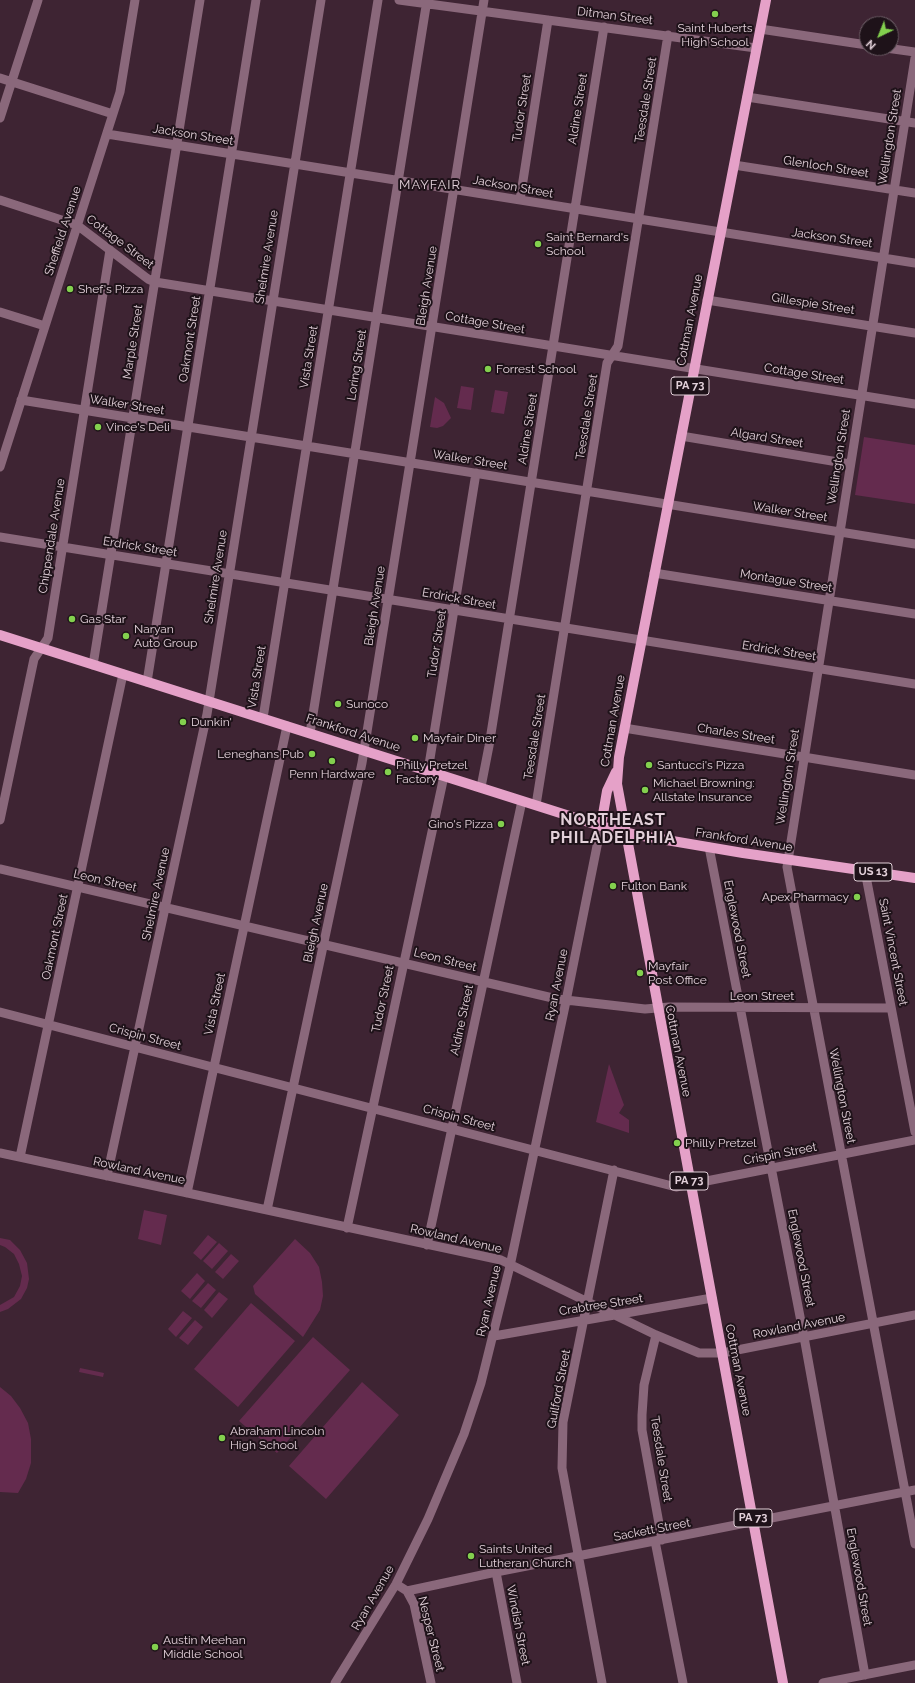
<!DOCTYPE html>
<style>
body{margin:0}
#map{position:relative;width:915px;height:1683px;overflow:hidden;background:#3e2433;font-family:Raleway,sans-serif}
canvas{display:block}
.north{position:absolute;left:859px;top:16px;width:40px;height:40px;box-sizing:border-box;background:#1e1219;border:1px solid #6c5e66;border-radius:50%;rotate:223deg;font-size:11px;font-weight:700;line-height:16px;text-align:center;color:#e2d0d9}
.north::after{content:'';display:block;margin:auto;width:14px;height:18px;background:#83d04e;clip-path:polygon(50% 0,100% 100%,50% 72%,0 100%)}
</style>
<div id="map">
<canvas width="915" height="1683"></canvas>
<div class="north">N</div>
</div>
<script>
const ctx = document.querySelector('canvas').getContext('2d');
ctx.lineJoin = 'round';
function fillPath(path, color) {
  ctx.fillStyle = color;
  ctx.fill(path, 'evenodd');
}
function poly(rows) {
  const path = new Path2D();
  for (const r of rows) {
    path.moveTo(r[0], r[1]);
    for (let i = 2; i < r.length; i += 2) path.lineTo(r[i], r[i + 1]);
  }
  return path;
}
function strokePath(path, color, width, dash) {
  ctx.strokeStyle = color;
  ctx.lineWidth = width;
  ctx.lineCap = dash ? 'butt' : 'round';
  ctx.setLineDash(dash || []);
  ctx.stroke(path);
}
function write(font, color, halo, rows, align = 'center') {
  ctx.font = font + ' Raleway,sans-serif';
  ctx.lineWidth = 4;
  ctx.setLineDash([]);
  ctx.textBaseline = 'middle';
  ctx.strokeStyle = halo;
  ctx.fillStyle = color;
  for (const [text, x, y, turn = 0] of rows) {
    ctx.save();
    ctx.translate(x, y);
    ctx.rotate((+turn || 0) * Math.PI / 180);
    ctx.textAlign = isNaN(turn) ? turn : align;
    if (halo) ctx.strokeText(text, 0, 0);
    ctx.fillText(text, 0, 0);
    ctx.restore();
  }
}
fillPath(poly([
 [461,386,474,388,471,410,457,408],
 [495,390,508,392,504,414,491,412],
 [435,397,444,403,451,418,443,426,437,428,430,427],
 [864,437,915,445,915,504,855,495],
 [609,1064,624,1105,619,1113,629,1120,629,1133,596,1122],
 [144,1210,167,1215,161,1245,138,1239],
 [208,1235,217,1242,201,1260,193,1253],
 [0,1238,10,1240,20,1250,27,1263,29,1279,27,1288,21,1299,8,1309,0,1312,0,1305,14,1297,20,1286,22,1276,19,1264,14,1254,5,1247,0,1245],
 [295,1239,310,1253,319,1267,322,1282,323,1296,320,1310,303,1337,255,1294,253,1286],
 [219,1243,228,1251,212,1269,203,1261],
 [231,1254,239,1261,223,1279,215,1272],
 [197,1273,205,1281,190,1299,181,1291],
 [208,1283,216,1290,201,1308,192,1301],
 [219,1292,228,1299,212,1318,204,1310],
 [251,1303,295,1341,238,1407,194,1369],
 [183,1311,192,1318,176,1337,168,1329],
 [195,1320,203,1327,188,1345,179,1338],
 [313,1337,350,1370,277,1453,239,1421],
 [80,1368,104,1373,103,1377,79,1372],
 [362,1382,399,1415,326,1499,289,1466],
 [0,1387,11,1396,20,1408,28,1423,31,1439,31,1463,26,1479,18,1493,0,1492]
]), '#642b4e');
strokePath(poly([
 [399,0,756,48],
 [760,29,867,45],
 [886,48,915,52],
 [915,58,787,867,915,1544],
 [0,78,113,114],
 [747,97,915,123],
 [0,118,38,0],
 [107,134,915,263],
 [734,165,915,193],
 [0,200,77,225,148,279,155,282,915,404],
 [520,200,548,20],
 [707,300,915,333],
 [0,312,45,326],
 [21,400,915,544],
 [681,436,850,464],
 [0,467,120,92,135,0],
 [0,537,915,684],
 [654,573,915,614],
 [93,665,200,0],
 [147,682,256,0],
 [263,718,378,0],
 [624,728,915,775],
 [310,733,427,0],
 [428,771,476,473],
 [481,787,489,746,604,27],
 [536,805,607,363,618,346,668,35],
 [0,820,34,659,48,638,110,250],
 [709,847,804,1337,865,1675],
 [0,869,557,999,645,1009,669,1007,891,1008],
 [865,871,915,1132],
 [0,1012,676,1187,915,1140],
 [0,1153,501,1260,656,1335,699,1353,722,1353,915,1315],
 [20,1157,123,674],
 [107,1176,207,714,321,0],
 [187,1193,287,726],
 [267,1210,362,763,484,0],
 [347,1228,444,776],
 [427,1245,522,801],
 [656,1335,644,1385,642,1415,642,1430,662,1540],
 [494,1336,712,1298],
 [655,1541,683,1683],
 [496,1572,517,1683],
 [396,1584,407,1591,496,1572,915,1490],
 [407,1591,414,1604,431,1683],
 [335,1683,396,1584,428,1519,464,1434,481,1383,510,1266,565,1006,601,826],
 [602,1683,562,1468,563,1422,614,1170],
 [823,1683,915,1665]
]), '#8a687b', 9);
strokePath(poly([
 [766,0,619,757,617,784,783,1683],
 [0,635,601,826,637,835,743,853,915,878],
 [601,826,607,791,616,772]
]), '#e5a1c8', 10);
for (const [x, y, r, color] of [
 [715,14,4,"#83d04e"],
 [538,244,4,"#83d04e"],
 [70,289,4,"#83d04e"],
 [488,369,4,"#83d04e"],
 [98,427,4,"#83d04e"],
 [72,619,4,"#83d04e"],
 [126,636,4,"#83d04e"],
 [338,704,4,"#83d04e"],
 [183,722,4,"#83d04e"],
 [415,738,4,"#83d04e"],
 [312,754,4,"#83d04e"],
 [332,761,4,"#83d04e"],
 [649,765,4,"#83d04e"],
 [388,772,4,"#83d04e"],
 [645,790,4,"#83d04e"],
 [501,824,4,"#83d04e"],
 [613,886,4,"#83d04e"],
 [857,897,4,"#83d04e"],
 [640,973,4,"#83d04e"],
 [677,1143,4,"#83d04e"],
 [222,1438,4,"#83d04e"],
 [471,1556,4,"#83d04e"],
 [155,1647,4,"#83d04e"]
]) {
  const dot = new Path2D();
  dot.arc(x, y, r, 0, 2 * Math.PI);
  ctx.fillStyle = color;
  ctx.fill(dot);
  strokePath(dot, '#1e1219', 1.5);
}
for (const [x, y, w] of [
 [690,386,38],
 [873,872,38],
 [689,1181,38],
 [753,1518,38]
]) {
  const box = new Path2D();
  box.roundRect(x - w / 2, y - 9, w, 18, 3);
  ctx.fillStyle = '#1e1219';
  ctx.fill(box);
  strokePath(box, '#e2d0d9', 1);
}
write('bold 11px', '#e2d0d9', null, [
 ["PA 73",690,386],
 ["US 13",873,872],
 ["PA 73",689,1181],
 ["PA 73",753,1518]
]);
write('12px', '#e2d0d9', '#1e1219', [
 ["Ditman Street",615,16,7],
 ["Teesdale Street",646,100,-81],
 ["Tudor Street",522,108,-81],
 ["Aldine Street",578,109,-81],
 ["Jackson Street",193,135,9],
 ["Wellington Street",890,137,-81],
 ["Glenloch Street",826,167,9],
 ["Jackson Street",513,187,10],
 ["Sheffield Avenue",63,231,-72],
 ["Jackson Street",832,238,8],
 ["Cottage Street",120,242,37],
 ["Shelmire Avenue",267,257,-81],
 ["Bleigh Avenue",427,286,-81],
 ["Gillespie Street",813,304,9],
 ["Cottman Avenue",690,320,-79],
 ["Cottage Street",485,323,10],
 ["Oakmont Street",190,339,-81],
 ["Marple Street",133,342,-81],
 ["Vista Street",309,357,-81],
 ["Loring Street",357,365,-81],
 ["Cottage Street",804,374,9],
 ["Walker Street",127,405,9],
 ["Teesdale Street",587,417,-81],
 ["Aldine Street",528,429,-81],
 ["Algard Street",767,438,9],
 ["Wellington Street",839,457,-81],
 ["Walker Street",470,460,9],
 ["Walker Street",790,512,9],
 ["Chippendale Avenue",52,536,-81],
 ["Erdrick Street",140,547,9],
 ["Shelmire Avenue",216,577,-81],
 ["Montague Street",786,581,9],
 ["Erdrick Street",459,599,10],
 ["Bleigh Avenue",375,606,-81],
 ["Tudor Street",437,644,-81],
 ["Erdrick Street",779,651,9],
 ["Vista Street",257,677,-81],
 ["Cottman Avenue",613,721,-80],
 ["Frankford Avenue",353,733,18],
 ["Charles Street",736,734,9],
 ["Teesdale Street",535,737,-81],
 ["Wellington Street",788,777,-81],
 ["Frankford Avenue",744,840,9],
 ["Leon Street",105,881,13],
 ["Shelmire Avenue",156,894,-78],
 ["Bleigh Avenue",316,923,-78],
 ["Englewood Street",737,929,79],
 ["Oakmont Street",55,937,-78],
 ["Saint Vincent Street",893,952,79],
 ["Leon Street",445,960,14],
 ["Ryan Avenue",557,985,-79],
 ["Leon Street",762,996],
 ["Tudor Street",383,999,-78],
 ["Vista Street",215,1004,-78],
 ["Aldine Street",462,1020,-78],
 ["Crispin Street",145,1037,15],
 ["Cottman Avenue",678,1051,79],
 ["Wellington Street",842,1096,79],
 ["Crispin Street",459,1118,15],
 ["Crispin Street",780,1154,-11],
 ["Rowland Avenue",139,1171,12],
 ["Rowland Avenue",456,1239,13],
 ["Englewood Street",801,1258,79],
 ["Ryan Avenue",489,1301,-77],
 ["Crabtree Street",601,1305,-9],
 ["Rowland Avenue",799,1326,-11],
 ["Cottman Avenue",738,1370,79],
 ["Guilford Street",559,1389,-79],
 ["Teesdale Street",661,1459,81],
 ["Sackett Street",652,1530,-11],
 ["Englewood Street",859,1577,80],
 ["Ryan Avenue",373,1598,-60],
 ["Windish Street",518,1625,79],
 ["Nesper Street",431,1634,76]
]);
write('12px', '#e2d0d9', '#1e1219', [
 ["Saint Huberts",715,28,"center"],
 ["High School",715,42,"center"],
 ["Saint Bernard's",546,237],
 ["School",546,251],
 ["Shef's Pizza",78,289],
 ["Forrest School",496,369],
 ["Vince's Deli",106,427],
 ["Gas Star",80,619],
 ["Naryan",134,629],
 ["Auto Group",134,643],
 ["Sunoco",346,704],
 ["Dunkin'",191,722],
 ["Mayfair Diner",423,738],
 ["Leneghans Pub",304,754,"right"],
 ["Philly Pretzel",396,765],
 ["Factory",396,779],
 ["Santucci's Pizza",657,765],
 ["Penn Hardware",332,774,"center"],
 ["Michael Browning:",653,783],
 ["Allstate Insurance",653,797],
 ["Gino's Pizza",493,824,"right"],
 ["Fulton Bank",621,886],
 ["Apex Pharmacy",849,897,"right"],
 ["Mayfair",648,966],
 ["Post Office",648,980],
 ["Philly Pretzel",685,1143],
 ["Abraham Lincoln",230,1431],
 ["High School",230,1445],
 ["Saints United",479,1549],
 ["Lutheran Church",479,1563],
 ["Austin Meehan",163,1640],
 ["Middle School",163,1654]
], 'left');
ctx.letterSpacing = '1px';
write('13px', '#e2d0d9', '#1e1219', [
 ["MAYFAIR",430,185]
]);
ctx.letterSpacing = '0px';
ctx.letterSpacing = '1px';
write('bold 16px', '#e2d0d9', '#1e1219', [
 ["NORTHEAST",613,820],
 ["PHILADELPHIA",613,838]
]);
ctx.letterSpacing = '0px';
</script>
